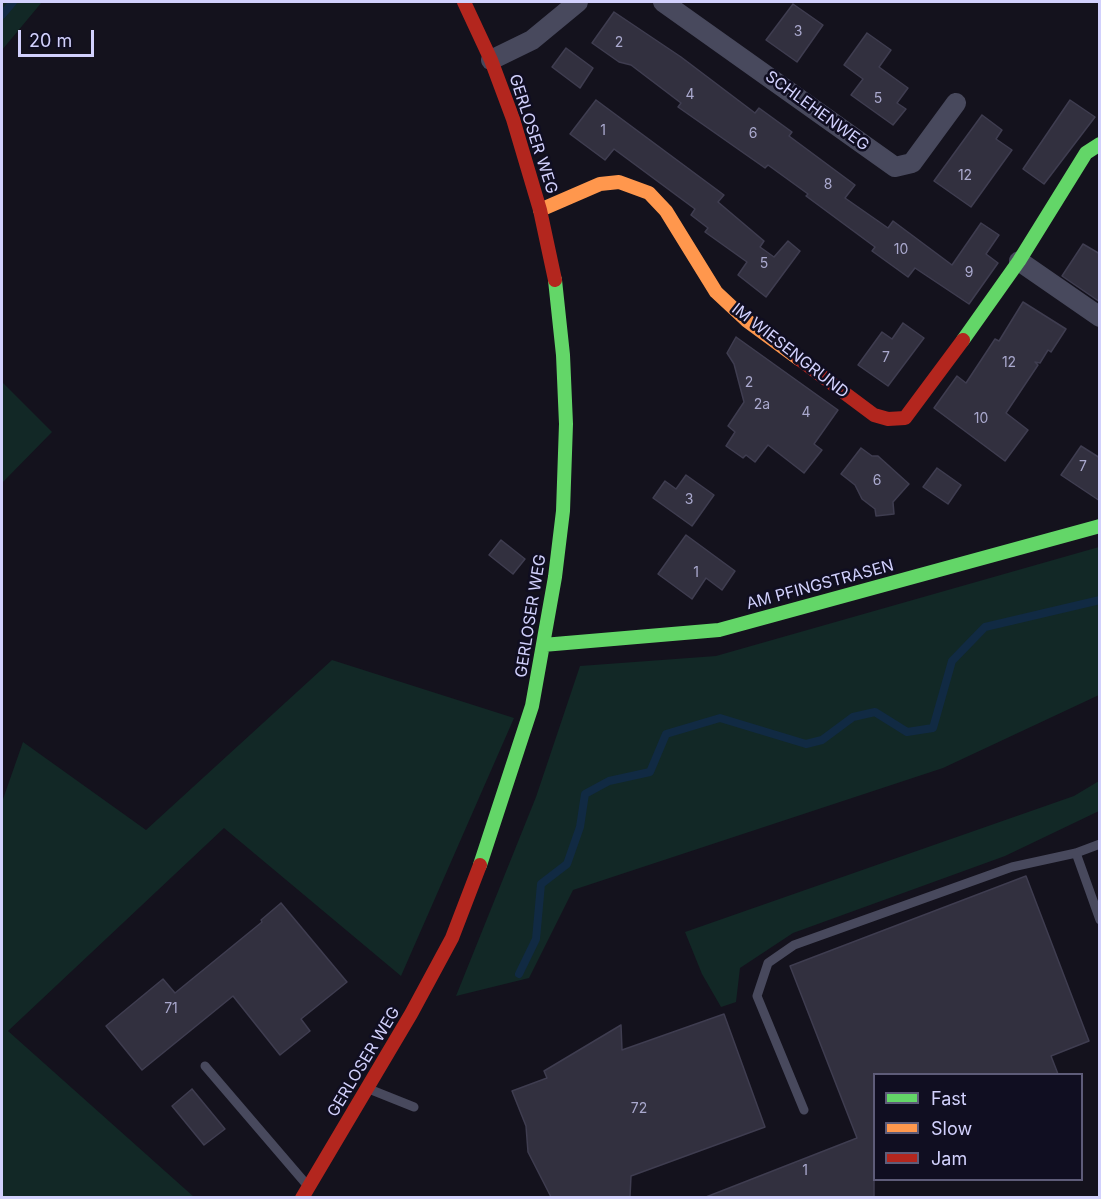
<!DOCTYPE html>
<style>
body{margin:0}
#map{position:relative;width:1101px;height:1199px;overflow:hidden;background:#14121d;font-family:Inter,sans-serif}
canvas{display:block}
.frame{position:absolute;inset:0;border:3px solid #d2d1fd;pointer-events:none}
.legend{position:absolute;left:873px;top:1073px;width:210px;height:108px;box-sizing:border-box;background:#100e21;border:2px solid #5e5c79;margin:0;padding:8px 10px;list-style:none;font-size:18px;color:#d2d1fd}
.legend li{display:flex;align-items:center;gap:12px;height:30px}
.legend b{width:30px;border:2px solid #5e5c79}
.scale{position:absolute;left:18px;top:30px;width:76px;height:27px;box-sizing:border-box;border:3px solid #d2d1fd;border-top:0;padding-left:8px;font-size:18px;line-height:21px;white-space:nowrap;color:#d2d1fd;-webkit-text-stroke:4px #100e21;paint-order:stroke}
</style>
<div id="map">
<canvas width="1101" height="1199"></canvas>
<div class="frame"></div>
<ul class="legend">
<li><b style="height:8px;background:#63d668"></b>Fast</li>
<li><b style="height:8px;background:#ff974d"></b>Slow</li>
<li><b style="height:8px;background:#b3261e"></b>Jam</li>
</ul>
<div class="scale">20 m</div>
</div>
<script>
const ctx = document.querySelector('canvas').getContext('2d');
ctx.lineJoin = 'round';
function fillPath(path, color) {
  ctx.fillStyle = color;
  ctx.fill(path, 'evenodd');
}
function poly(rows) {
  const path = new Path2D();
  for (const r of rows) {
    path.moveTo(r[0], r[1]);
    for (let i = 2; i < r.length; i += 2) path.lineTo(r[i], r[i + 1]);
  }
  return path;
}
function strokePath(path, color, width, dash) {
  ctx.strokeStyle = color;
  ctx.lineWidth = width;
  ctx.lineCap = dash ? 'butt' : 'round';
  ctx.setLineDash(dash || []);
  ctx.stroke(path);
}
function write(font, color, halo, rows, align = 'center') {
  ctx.font = font + ' Inter,sans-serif';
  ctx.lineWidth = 5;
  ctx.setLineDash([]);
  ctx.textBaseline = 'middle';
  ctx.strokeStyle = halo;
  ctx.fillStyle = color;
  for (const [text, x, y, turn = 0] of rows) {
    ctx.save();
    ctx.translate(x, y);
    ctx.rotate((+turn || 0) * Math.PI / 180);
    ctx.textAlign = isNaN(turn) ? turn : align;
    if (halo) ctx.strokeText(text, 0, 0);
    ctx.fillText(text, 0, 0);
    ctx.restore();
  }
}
fillPath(poly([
 [2,2,42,2,2,50],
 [2,382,52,432,2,483],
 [1099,547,1099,695,943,768,573,890,529,978,456,996,536,797,580,666,716,656],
 [332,660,514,718,401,976,224,828,8,1031,194,1197,2,1197,2,802,23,742,146,830],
 [1099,781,1099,811,1005,856,793,933,740,968,736,1002,721,1007,702,974,685,932,1074,796]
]), '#122826');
strokePath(poly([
 [2,15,13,2],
 [519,974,536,939,541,884,567,864,580,827,585,794,609,781,650,772,666,734,720,718,806,744,822,740,853,717,875,712,907,732,933,728,952,661,985,627,1100,600]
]), '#112a43', 8);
const building = poly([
 [793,4,823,25,797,62,766,40,793,4],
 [614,12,681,57,755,113,759,108,792,132,789,136,855,185,845,198,888,228,893,221,952,265,981,223,999,235,986,254,998,263,969,304,915,268,908,277,872,251,875,247,806,196,808,194,768,165,765,168,678,107,681,103,631,65,619,62,592,43,614,12],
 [867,33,891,50,879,67,908,88,897,103,906,109,893,125,851,95,863,79,844,65,867,33],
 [566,48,593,68,580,88,552,67,566,48],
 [596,100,724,195,718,202,764,241,760,247,774,257,788,241,800,251,766,297,738,275,747,262,705,232,708,228,691,215,695,209,614,149,605,160,570,134,596,100],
 [1070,100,1095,117,1044,184,1023,169,1070,100],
 [982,115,1002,130,996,139,1012,150,971,207,934,181,982,115],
 [1083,244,1100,254,1100,302,1062,276,1083,244],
 [1023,302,1066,329,1051,352,1048,350,1040,363,1035,362,1038,365,1006,413,1028,430,1005,461,934,408,957,376,966,383,995,339,999,341,1023,302],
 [903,323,924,338,888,386,858,365,882,332,892,339,903,323],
 [736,337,838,410,814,444,822,450,804,473,768,445,755,462,746,455,743,458,726,446,735,432,728,426,744,402,734,364,727,353,736,337],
 [1081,446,1100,458,1100,501,1061,475,1081,446],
 [861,448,872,456,878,456,909,484,893,502,894,514,876,516,875,509,862,499,855,485,841,474,861,448],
 [937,468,961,485,948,504,923,487,937,468],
 [686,475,714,495,692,526,653,498,665,481,676,489,686,475],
 [686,535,735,571,722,590,706,578,692,599,658,574,686,535],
 [501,540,525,559,513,574,489,555,501,540],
 [1026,876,1089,1041,1051,1056,1058,1074,874,1074,874,1197,706,1197,857,1138,790,966,1026,876],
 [281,903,347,982,301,1019,310,1031,280,1055,233,996,142,1070,106,1026,163,979,175,993,262,922,261,920,281,903],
 [724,1014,765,1127,631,1176,630,1197,551,1197,528,1152,526,1126,512,1091,547,1078,544,1071,621,1025,622,1050,724,1014],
 [192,1089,225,1129,204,1145,172,1106,192,1089]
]);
fillPath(building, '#32303f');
strokePath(building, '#3f3d50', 1.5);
strokePath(poly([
 [1076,853,1100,920],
 [205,1066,307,1185],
 [369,1089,414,1107],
 [804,1110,757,996,768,963,794,945,1012,867,1076,853,1100,844]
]), '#48495d', 9);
strokePath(poly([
 [663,2,895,167,912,163,956,103],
 [491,60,532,40,578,2],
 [1019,261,1100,317]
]), '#48495d', 20);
strokePath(poly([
 [963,340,1019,261,1086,153,1100,144],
 [543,645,719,630,1100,526],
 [480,865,532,706,555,577,563,511,566,424,563,355,555,280]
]), '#63d668', 14);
strokePath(poly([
 [540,210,600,184,619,182,649,193,666,211,716,292,746,320,799,359]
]), '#ff974d', 14);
strokePath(poly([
 [464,2,491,60,513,119,540,210,555,280],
 [799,359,874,415,888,419,905,418,963,340],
 [302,1198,411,1014,452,938,480,865]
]), '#b3261e', 14);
write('14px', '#aaa9ce', null, [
 ["3",798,32],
 ["2",619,43],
 ["4",690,95],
 ["5",878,99],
 ["1",603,131],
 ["6",753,134],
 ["12",965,176],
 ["8",828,185],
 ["10",901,250],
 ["5",764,264],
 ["9",969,273],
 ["7",886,358],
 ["12",1009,363],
 ["2",749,383],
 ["2a",762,405],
 ["4",806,413],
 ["10",981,419],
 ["7",1083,467],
 ["6",877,481],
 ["3",689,500],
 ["1",696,573],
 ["71",171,1009],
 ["72",639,1109],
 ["1",805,1171]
]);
write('16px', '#d2d1fd', '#100e21', [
 ["SCHLEHENWEG",817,111,36],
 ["GERLOSER WEG",533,134,72],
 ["IM WIESENGRUND",790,351,38],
 ["AM PFINGSTRASEN",820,585,-15],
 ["GERLOSER WEG",531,616,-81],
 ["GERLOSER WEG",364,1062,-59]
]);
</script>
